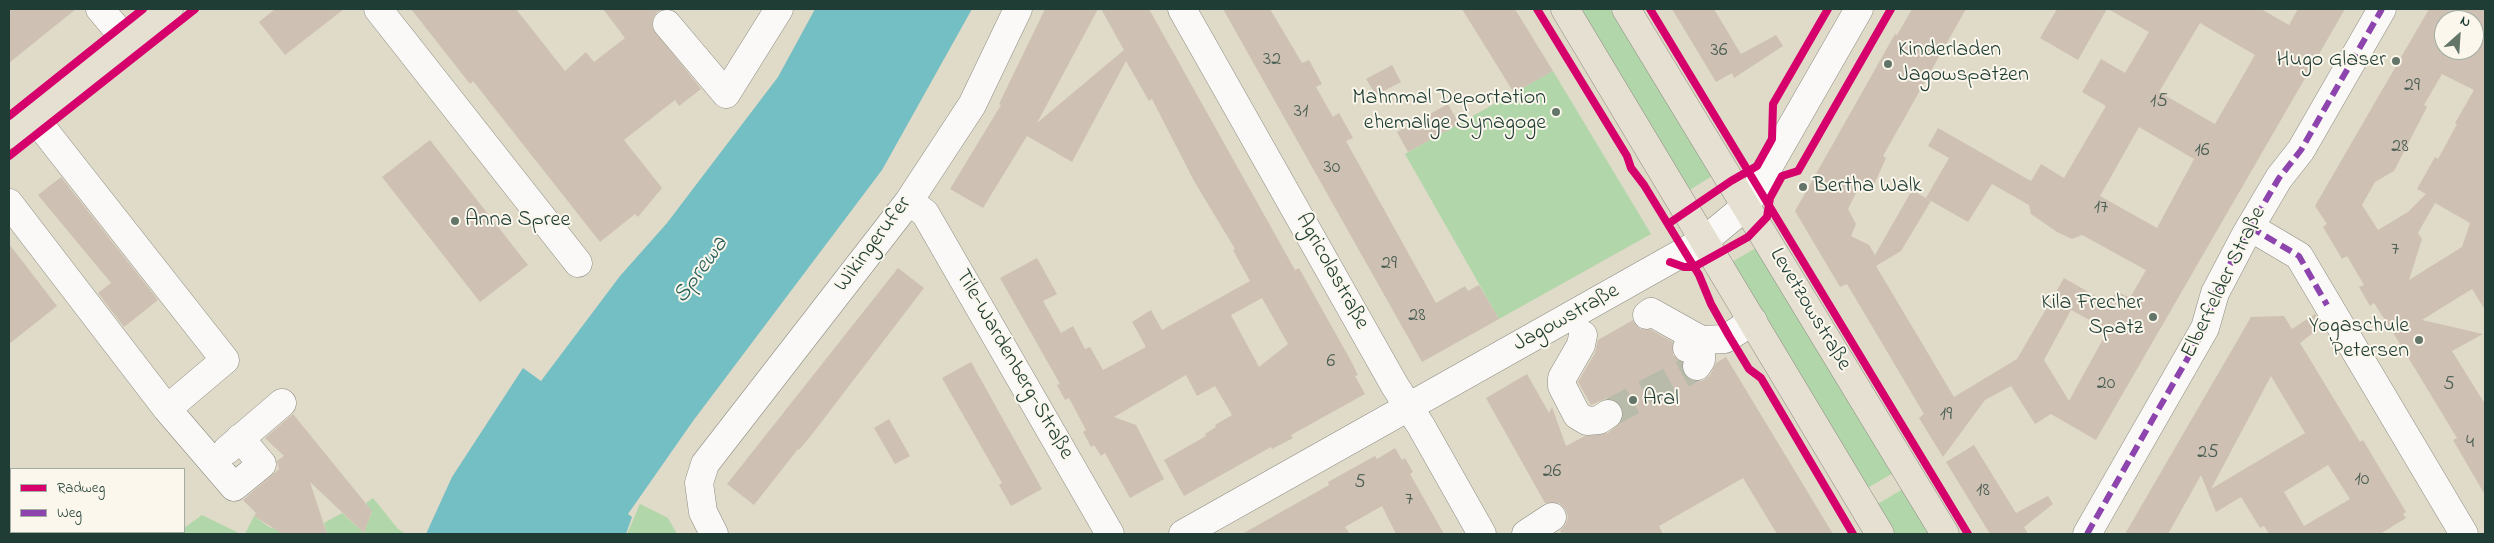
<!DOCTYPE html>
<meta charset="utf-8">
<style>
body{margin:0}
#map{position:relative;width:2494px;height:543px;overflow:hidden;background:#e0dac8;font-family:"Indie Flower",sans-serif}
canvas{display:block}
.frame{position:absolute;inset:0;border:10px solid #1f3d34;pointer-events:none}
.legend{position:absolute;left:10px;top:468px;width:175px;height:65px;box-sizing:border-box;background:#fbf7ec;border:1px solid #a3ada2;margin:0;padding:6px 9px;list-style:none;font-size:15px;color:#1f3d34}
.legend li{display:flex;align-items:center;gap:10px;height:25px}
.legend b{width:25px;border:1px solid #a3ada2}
.north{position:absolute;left:2434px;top:10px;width:50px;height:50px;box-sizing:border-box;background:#fbf7ec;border:1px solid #a3ada2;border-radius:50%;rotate:26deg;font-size:14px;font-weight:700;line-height:20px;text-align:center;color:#1f3d34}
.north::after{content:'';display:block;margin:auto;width:18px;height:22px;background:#637468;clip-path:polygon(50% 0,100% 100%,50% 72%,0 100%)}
</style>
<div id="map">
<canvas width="2494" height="543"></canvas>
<div class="frame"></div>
<ul class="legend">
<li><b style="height:6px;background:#d6006c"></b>Radweg</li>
<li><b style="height:6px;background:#8e44ad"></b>Weg</li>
</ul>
<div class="north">N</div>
</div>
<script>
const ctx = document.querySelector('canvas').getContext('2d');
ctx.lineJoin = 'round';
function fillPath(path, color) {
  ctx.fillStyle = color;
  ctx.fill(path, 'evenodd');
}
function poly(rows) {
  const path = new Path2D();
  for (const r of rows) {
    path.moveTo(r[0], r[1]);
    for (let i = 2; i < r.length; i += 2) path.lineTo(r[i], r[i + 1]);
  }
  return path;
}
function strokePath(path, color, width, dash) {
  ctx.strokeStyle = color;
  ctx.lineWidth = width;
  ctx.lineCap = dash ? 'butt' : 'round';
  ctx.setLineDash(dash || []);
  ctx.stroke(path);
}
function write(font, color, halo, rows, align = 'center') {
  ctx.font = font + ' "Indie Flower",sans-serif';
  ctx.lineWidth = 4;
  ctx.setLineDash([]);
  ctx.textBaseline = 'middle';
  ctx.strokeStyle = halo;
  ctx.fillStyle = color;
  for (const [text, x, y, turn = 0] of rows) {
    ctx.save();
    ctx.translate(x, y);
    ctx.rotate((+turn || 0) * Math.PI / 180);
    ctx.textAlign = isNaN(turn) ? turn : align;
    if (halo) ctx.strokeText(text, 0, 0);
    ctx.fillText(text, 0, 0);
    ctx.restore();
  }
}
fillPath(poly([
 [1577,9,1610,9,1712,176,1688,191],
 [1553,71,1651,234,1499,319,1405,154],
 [1756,248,1893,473,1866,489,1730,263],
 [1903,489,1930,534,1894,534,1876,505],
 [373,498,398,529,406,534,327,534,324,523,342,513,364,533,372,512,366,503],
 [640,504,668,518,677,534,627,534],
 [202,515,212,520,241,534,176,534,184,532,184,528],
 [254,516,269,527,289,534,245,534]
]), '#b0d6a9');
fillPath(poly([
 [815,9,972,9,882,170,693,421,628,514,632,517,626,534,426,534,452,477,523,368,541,381,620,276,667,223,778,77]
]), '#74bfc3');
fillPath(poly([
 [9,9,76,9,9,63],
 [275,9,344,9,285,55,259,22],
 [411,9,516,9,565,71,586,52,594,62,625,38,603,9,664,9,657,12,653,18,652,27,701,89,679,106,675,100,624,140,662,188,638,217,635,214,600,242,473,81,470,84],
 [1045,9,1098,9,1037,123,1124,50,1101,9,1149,9,1295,270,1299,268,1351,361,1358,375,1355,376,1365,394,1291,435,1293,438,1272,449,1271,447,1184,496,1164,460,1206,436,1205,434,1216,427,1215,425,1232,415,1215,386,1197,396,1186,375,1114,417,1136,425,1164,479,1130,498,1105,453,1101,456,1094,445,1091,447,1083,432,1086,430,1069,398,1065,400,1057,385,1060,384,1000,278,1037,258,1057,294,1043,301,1061,333,1073,326,1085,349,1090,347,1103,370,1146,347,1132,322,1151,310,1162,330,1250,281,1233,250,1235,249,1194,181,1152,99,1149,101,1126,61,1072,162,1027,136,983,208,950,189,1001,105,999,104],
 [1262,298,1288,344,1259,367,1231,315],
 [1223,9,1270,9,1302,63,1309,60,1322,84,1316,87,1333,117,1339,113,1353,138,1346,141,1436,303,1465,286,1468,291,1479,285,1499,319,1422,362],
 [1462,9,1515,9,1553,71,1514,93],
 [1672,9,1714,9,1741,54,1776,35,1783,46,1734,78,1732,73,1716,82],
 [1912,9,1966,9,1883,156,1886,158,1873,187,1862,181,1848,209,1856,224,1851,236,1869,245,1875,255,1912,190,1931,201,1901,251,1876,266,1954,397,2017,359,2064,278,2109,304,2116,291,2130,298,2146,270,2082,235,2072,239,2057,232,2031,214,2029,205,1992,184,1968,222,1926,198,1949,158,1928,146,1938,128,2031,181,2041,164,2064,178,2106,106,2082,92,2101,59,2125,73,2149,32,2108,9,2261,9,2289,25,2298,9,2345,9,2096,440,2051,414,2035,424,2011,386,1985,400,1943,457,1919,418,1924,414,1847,284,1840,287,1795,211,1895,34,1897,35],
 [2200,23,2255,55,2215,124,2159,92],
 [2139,127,2194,159,2157,228,2100,196],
 [2071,310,2108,330,2069,401,2044,360],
 [2057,9,2107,9,2078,60,2040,38],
 [2429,9,2485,9,2485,310,2472,289,2422,320,2483,334,2452,351,2485,404,2485,495,2453,440,2457,438,2397,339,2374,303,2370,306,2359,287,2364,285,2347,256,2342,259,2323,227,2327,224,2315,206],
 [2444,20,2474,20,2474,50,2444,50],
 [2442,74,2474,90,2455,123,2457,124,2438,159,2435,157,2417,189,2426,194,2408,212,2378,230,2362,205,2375,182,2394,171,2427,107,2424,105],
 [2435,203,2470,223,2462,247,2409,280,2422,239,2418,233],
 [1392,65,1401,82,1376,95,1366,79],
 [1448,104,1459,124,1408,152,1397,132],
 [430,140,528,265,480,302,382,177],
 [61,177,158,300,124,327,98,293,111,283,38,195],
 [9,244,57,306,9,344],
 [898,268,924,288,813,433,799,450,798,449,754,505,727,484],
 [2315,314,2322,326,2300,343,2360,442,2363,440,2406,512,2403,514,2406,518,2380,534,2269,534,2264,526,2260,528,2241,497,2216,512,2201,475,2168,534,2125,534,2251,317,2284,316,2292,329],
 [2271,376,2305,433,2211,489],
 [2328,465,2350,499,2304,526,2284,492],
 [1633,320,1640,329,1651,330,1673,342,1673,355,1682,362,1683,372,1689,379,1696,382,1704,380,1710,375,1716,363,1726,357,1833,534,1777,534,1743,478,1659,526,1663,534,1562,534,1560,531,1566,524,1568,517,1565,509,1559,503,1545,503,1486,398,1527,374,1549,413,1552,407,1566,446,1585,436,1608,433,1622,421,1624,413,1621,406,1615,400,1607,398,1591,405,1578,382,1595,353,1598,340],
 [971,362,1042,489,1011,506,999,485,1002,483,942,378],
 [293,414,372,511,364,533,310,482,327,534,281,533,254,516,256,513,243,500,279,469,277,461,284,456,265,438],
 [889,419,910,456,895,464,874,428],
 [1974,445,2016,513,2048,496,2053,504,2024,527,2028,534,1990,534,1946,462],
 [1395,448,1402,460,1405,458,1413,472,1410,474,1444,534,1396,534,1382,506,1345,527,1350,534,1242,534,1329,485,1328,482,1375,456,1377,459]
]), '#cec1b3');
strokePath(poly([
 [1608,414,1697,366]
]), '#b9bbaa', 28, [28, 14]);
const minor = poly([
 [100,9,127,41],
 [378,9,578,263],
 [1182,9,1395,386,1421,426,1482,534],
 [667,24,726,94,779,9],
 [33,116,225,360,167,409],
 [909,201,925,213,1110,534],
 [9,203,167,409,234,487,262,464,240,438],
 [2250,227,2299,256,2464,534],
 [1647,315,1651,312,1701,340,1701,360,1697,366],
 [1583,335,1581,345,1562,378,1562,386,1577,415,1587,421,1599,420,1608,414],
 [1687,348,1701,340,1725,339,1753,321],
 [227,450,282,403],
 [714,534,703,512,699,483,705,464,909,201,972,105,1018,9],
 [1183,534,1705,240,1746,206,1859,9],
 [1526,534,1552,517],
 [2087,534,2205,328,2215,293,2246,234,2279,178,2301,150,2382,9]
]);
const major = poly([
 [1565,9,1880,534],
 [1626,9,1945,534],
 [9,135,169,9]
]);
strokePath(minor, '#8b8c82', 29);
strokePath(major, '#8b8c82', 29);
strokePath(minor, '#faf9f7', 28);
strokePath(major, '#e6e0d2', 28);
strokePath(poly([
 [2250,227,2299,256,2327,305],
 [2087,534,2205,328,2215,293,2246,234,2279,178,2301,150,2382,9]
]), '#8e44ad', 6, [12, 6]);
strokePath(poly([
 [1537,9,1627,156,1631,168,1644,185,1699,275,1711,304,1729,336,1749,369,1761,378,1853,534],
 [1650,9,1968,534],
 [9,116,143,9],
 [9,156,195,9],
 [1668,224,1731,181,1757,166,1772,139,1773,104,1828,9],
 [1670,262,1684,267,1694,267,1748,237,1767,217,1770,198,1782,176,1798,171,1891,9]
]), '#d6006c', 8);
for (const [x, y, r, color] of [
 [2396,61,5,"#637468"],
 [1888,64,5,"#637468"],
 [1556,112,5,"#637468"],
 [1803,187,5,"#637468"],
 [455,221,5,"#637468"],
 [2153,317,5,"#637468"],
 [2419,340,5,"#637468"],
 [1633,400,5,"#637468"]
]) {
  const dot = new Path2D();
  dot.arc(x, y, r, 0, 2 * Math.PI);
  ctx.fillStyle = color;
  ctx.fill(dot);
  strokePath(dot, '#fbf7ec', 2);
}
write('20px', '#4b5e54', null, [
 ["36",1719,52],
 ["32",1272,61],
 ["29",2412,87],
 ["15",2159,103],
 ["31",1301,113],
 ["28",2400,148],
 ["16",2202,152],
 ["30",1332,169],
 ["17",2101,209],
 ["7",2395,251],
 ["29",1389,265],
 ["28",1417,317],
 ["6",1331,363],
 ["20",2106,385],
 ["5",2449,386],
 ["19",1946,416],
 ["4",2470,444],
 ["25",2208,454],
 ["26",1552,473],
 ["10",2362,481],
 ["5",1360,484],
 ["18",1983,492],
 ["7",1409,501]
]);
write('22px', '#1f3d34', '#fbf7ec', [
 ["Kinderladen",1898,51],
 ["Jagowspatzen",1898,76],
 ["Hugo Glaser",2386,61,"right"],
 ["Mahnmal Deportation",1546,99,"right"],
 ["ehemalige Synagoge",1546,124,"right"],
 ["Bertha Walk",1813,187],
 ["Anna Spree",465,221],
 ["Kila Frecher",2143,304,"right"],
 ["Spatz",2143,329,"right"],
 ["Yogaschule",2409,327,"right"],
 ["Petersen",2409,352,"right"],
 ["Aral",1643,400]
], 'left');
write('22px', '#1f3d34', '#fbf7ec', [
 ["Wikingerufer",874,245,-53],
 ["Agricolastraße",1331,272,61],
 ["Elberfelder Straße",2225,283,-64],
 ["Levetzowstraße",1809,310,59],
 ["Jagowstraße",1567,319,-29],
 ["Tile-Wardenberg-Straße",1013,365,60]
]);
write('italic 24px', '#2b615e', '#fbf7ec', [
 ["Sprewa",702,271,-54]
]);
</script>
